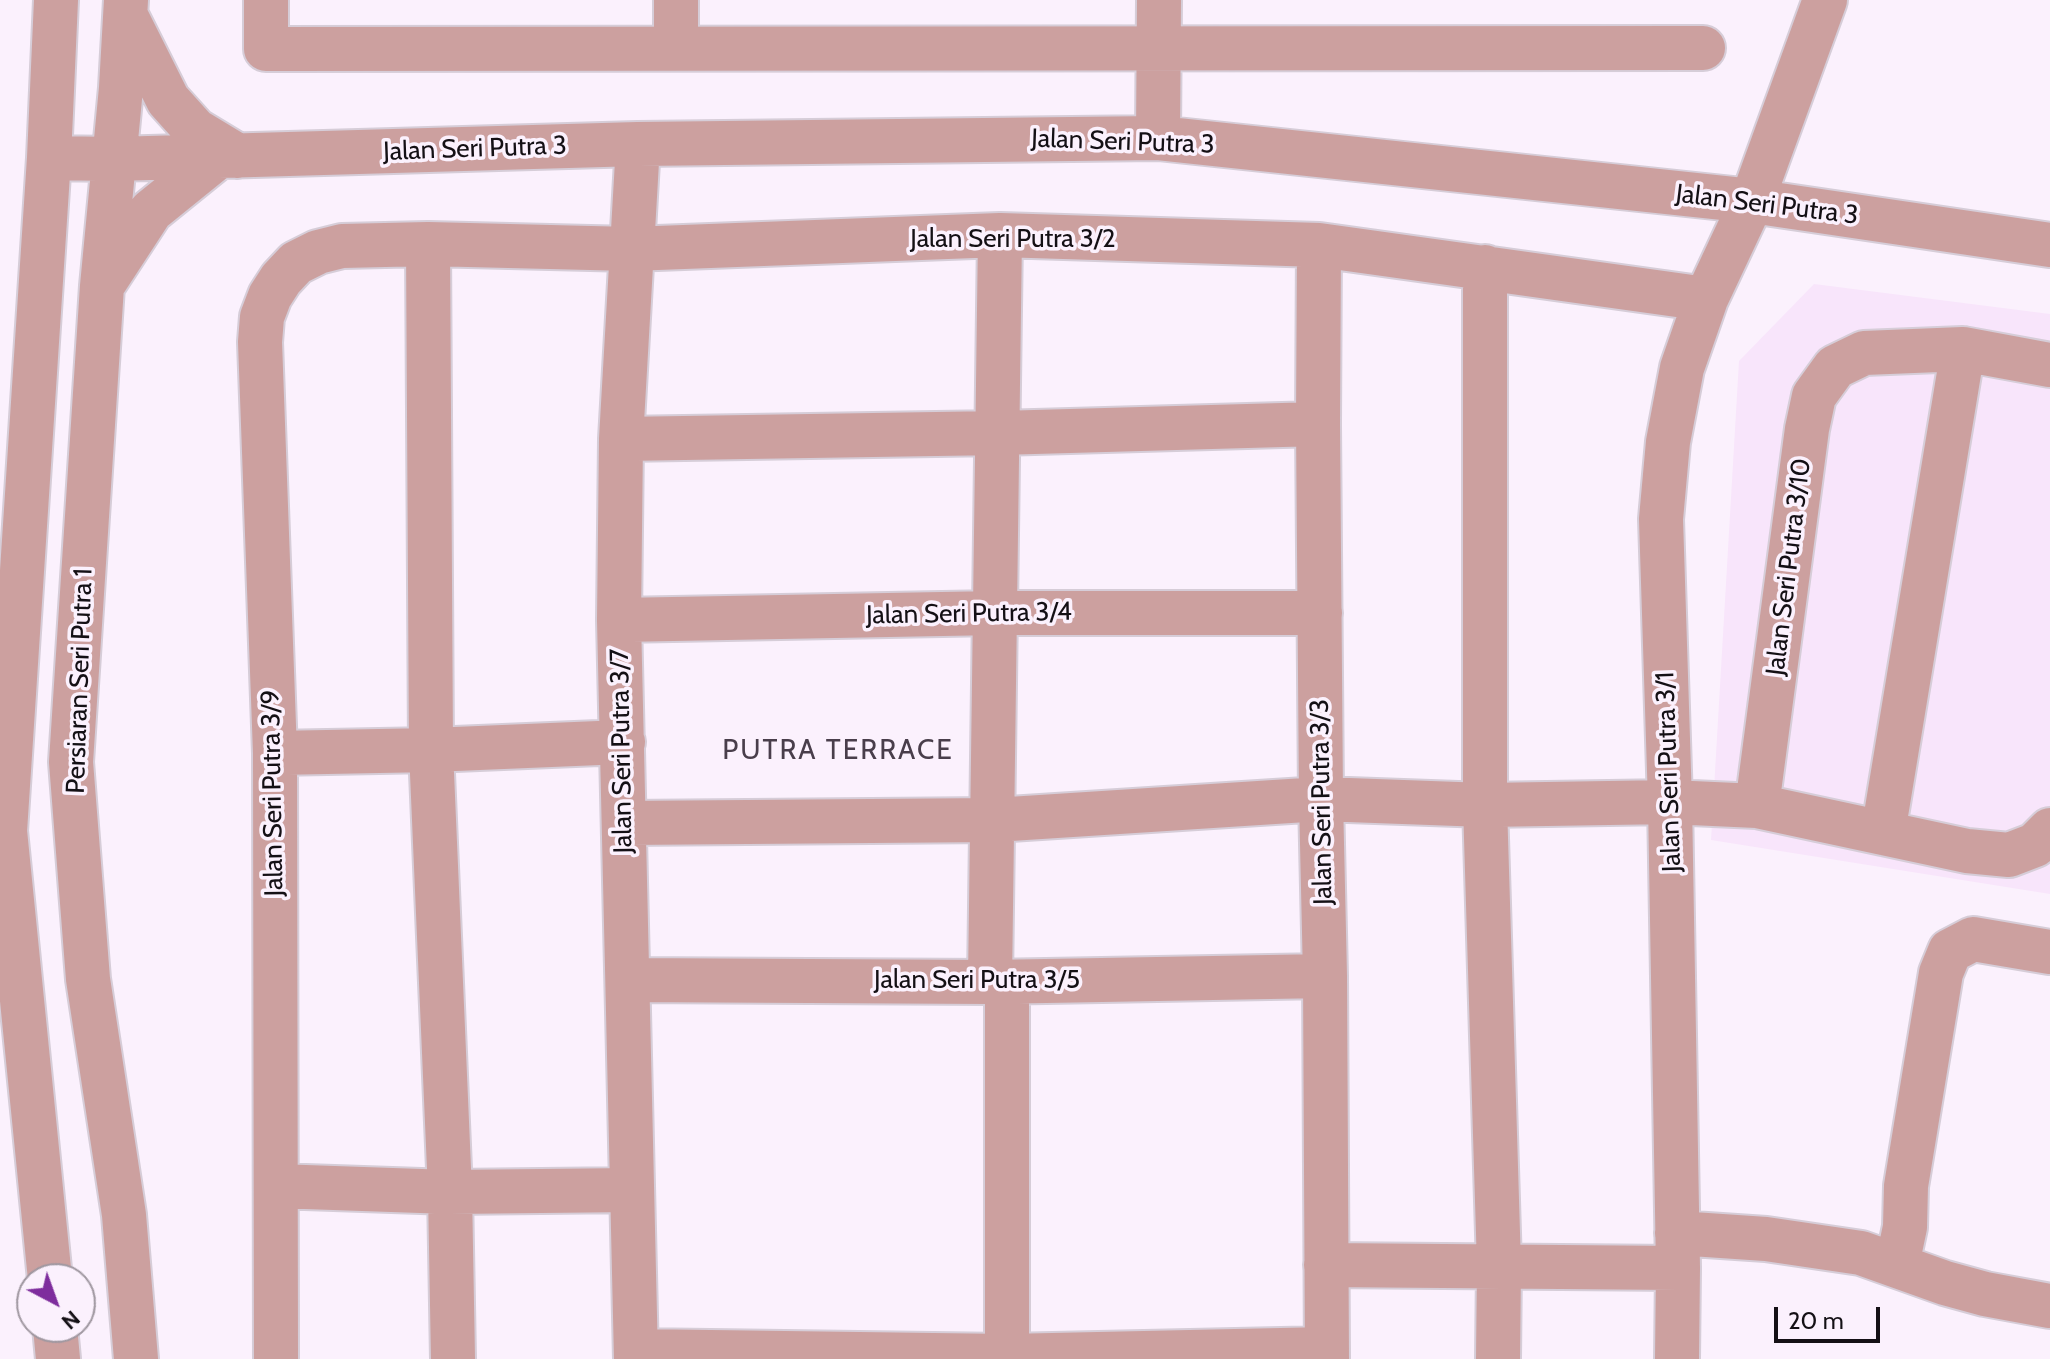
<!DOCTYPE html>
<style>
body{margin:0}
#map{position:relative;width:2050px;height:1359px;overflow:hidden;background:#fbf1fd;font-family:Cabin,sans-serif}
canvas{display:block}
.north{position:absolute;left:16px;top:1263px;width:80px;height:80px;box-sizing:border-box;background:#fbf1fd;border:2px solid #9f97a0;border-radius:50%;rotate:139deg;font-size:22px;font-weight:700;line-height:32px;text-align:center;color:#141015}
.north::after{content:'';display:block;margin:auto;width:28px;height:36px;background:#7e2d9d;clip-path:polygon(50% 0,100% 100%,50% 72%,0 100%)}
.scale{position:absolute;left:1774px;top:1307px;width:106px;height:36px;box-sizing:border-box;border:4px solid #141015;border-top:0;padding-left:10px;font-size:24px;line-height:28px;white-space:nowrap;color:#141015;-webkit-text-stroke:6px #fbf1fd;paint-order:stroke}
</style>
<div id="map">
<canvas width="2050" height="1359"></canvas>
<div class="north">N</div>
<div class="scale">20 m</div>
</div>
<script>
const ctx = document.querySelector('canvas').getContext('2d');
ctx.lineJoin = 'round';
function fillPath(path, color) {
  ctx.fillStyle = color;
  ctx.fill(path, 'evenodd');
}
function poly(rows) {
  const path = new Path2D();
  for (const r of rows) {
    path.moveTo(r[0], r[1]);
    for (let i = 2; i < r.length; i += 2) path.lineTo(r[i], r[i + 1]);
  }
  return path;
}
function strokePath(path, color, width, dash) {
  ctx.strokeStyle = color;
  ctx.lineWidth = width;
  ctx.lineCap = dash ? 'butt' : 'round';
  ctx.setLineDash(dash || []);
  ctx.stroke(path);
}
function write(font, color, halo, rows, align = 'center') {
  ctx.font = font + ' Cabin,sans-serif';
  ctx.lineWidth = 7;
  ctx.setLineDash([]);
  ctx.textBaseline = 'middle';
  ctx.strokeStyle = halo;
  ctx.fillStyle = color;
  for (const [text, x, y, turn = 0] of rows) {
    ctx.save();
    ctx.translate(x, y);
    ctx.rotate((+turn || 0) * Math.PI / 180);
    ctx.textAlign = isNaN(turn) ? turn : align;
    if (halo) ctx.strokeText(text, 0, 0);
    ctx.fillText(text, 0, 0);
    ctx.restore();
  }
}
fillPath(poly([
 [1814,284,2050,314,2050,894,1711,840,1739,361]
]), '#f8e5fb');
const minor = poly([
 [126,0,121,88,102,286,71,762,88,979,124,1215,136,1359],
 [266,0,266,49,1703,48],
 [127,18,168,100,195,130,238,156],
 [676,48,676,0],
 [1158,138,1159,0],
 [49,158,114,159,638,144,1158,138,1752,201,2050,245],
 [428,244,431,750,450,1192,453,1359],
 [1319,245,1318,424,1321,799,1325,976,1327,1359],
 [1485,267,1485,805,1499,1266,1498,1359],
 [106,280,151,211,219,156],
 [621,439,999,433,1318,424],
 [619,620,996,613,1320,613],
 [275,753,431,750,623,742],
 [1757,806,1807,429,1814,396,1835,367,1864,353,1963,349,2050,365],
 [624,823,994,820,1321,799,1485,805,1670,802,1757,806,1967,851,2009,855,2035,845,2050,830],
 [1883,833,1963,349],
 [628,980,990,982,1325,976],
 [990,982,1000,235],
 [1007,982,1007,1359],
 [276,1186,450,1192,632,1190],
 [1677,1233,1766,1239,1861,1253,1945,1283,1985,1294,2050,1306],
 [1326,1265,1678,1268],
 [1897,1265,1905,1227,1906,1186,1941,973,1950,951,1973,939,2050,952],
 [50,1279,5,831,49,158,56,0],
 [55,1327,58,1359],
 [636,1351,1007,1356,1327,1349],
 [276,1359,275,753,260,342,262,317,270,296,281,279,296,263,318,252,342,246,428,244,631,249,1000,235,1319,245,1706,299],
 [636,1359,619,620,621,439,638,144],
 [1677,1359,1678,1268,1670,802,1661,519,1668,442,1682,368,1706,299,1752,201,1825,0]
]);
strokePath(minor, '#d6cdd8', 48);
strokePath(minor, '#cca09f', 44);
write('26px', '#141015', '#fbf1fd', [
 ["Jalan Seri Putra 3",1123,142,2],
 ["Jalan Seri Putra 3",475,149,-2],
 ["Jalan Seri Putra 3",1767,205,7],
 ["Jalan Seri Putra 3/2",1013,239],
 ["Jalan Seri Putra 3/10",1789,567,-83],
 ["Jalan Seri Putra 3/4",969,614,-1],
 ["Persiaran Seri Putra 1",80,681,-88],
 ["Jalan Seri Putra 3/7",622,751,-91],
 ["Jalan Seri Putra 3/1",1669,772,-92],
 ["Jalan Seri Putra 3/9",273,793,-91],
 ["Jalan Seri Putra 3/3",1322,802,-91],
 ["Jalan Seri Putra 3/5",977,980]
]);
ctx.letterSpacing = '2px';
write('28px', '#493e4b', '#fbf1fd', [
 ["PUTRA TERRACE",838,751]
]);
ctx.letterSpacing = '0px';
</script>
